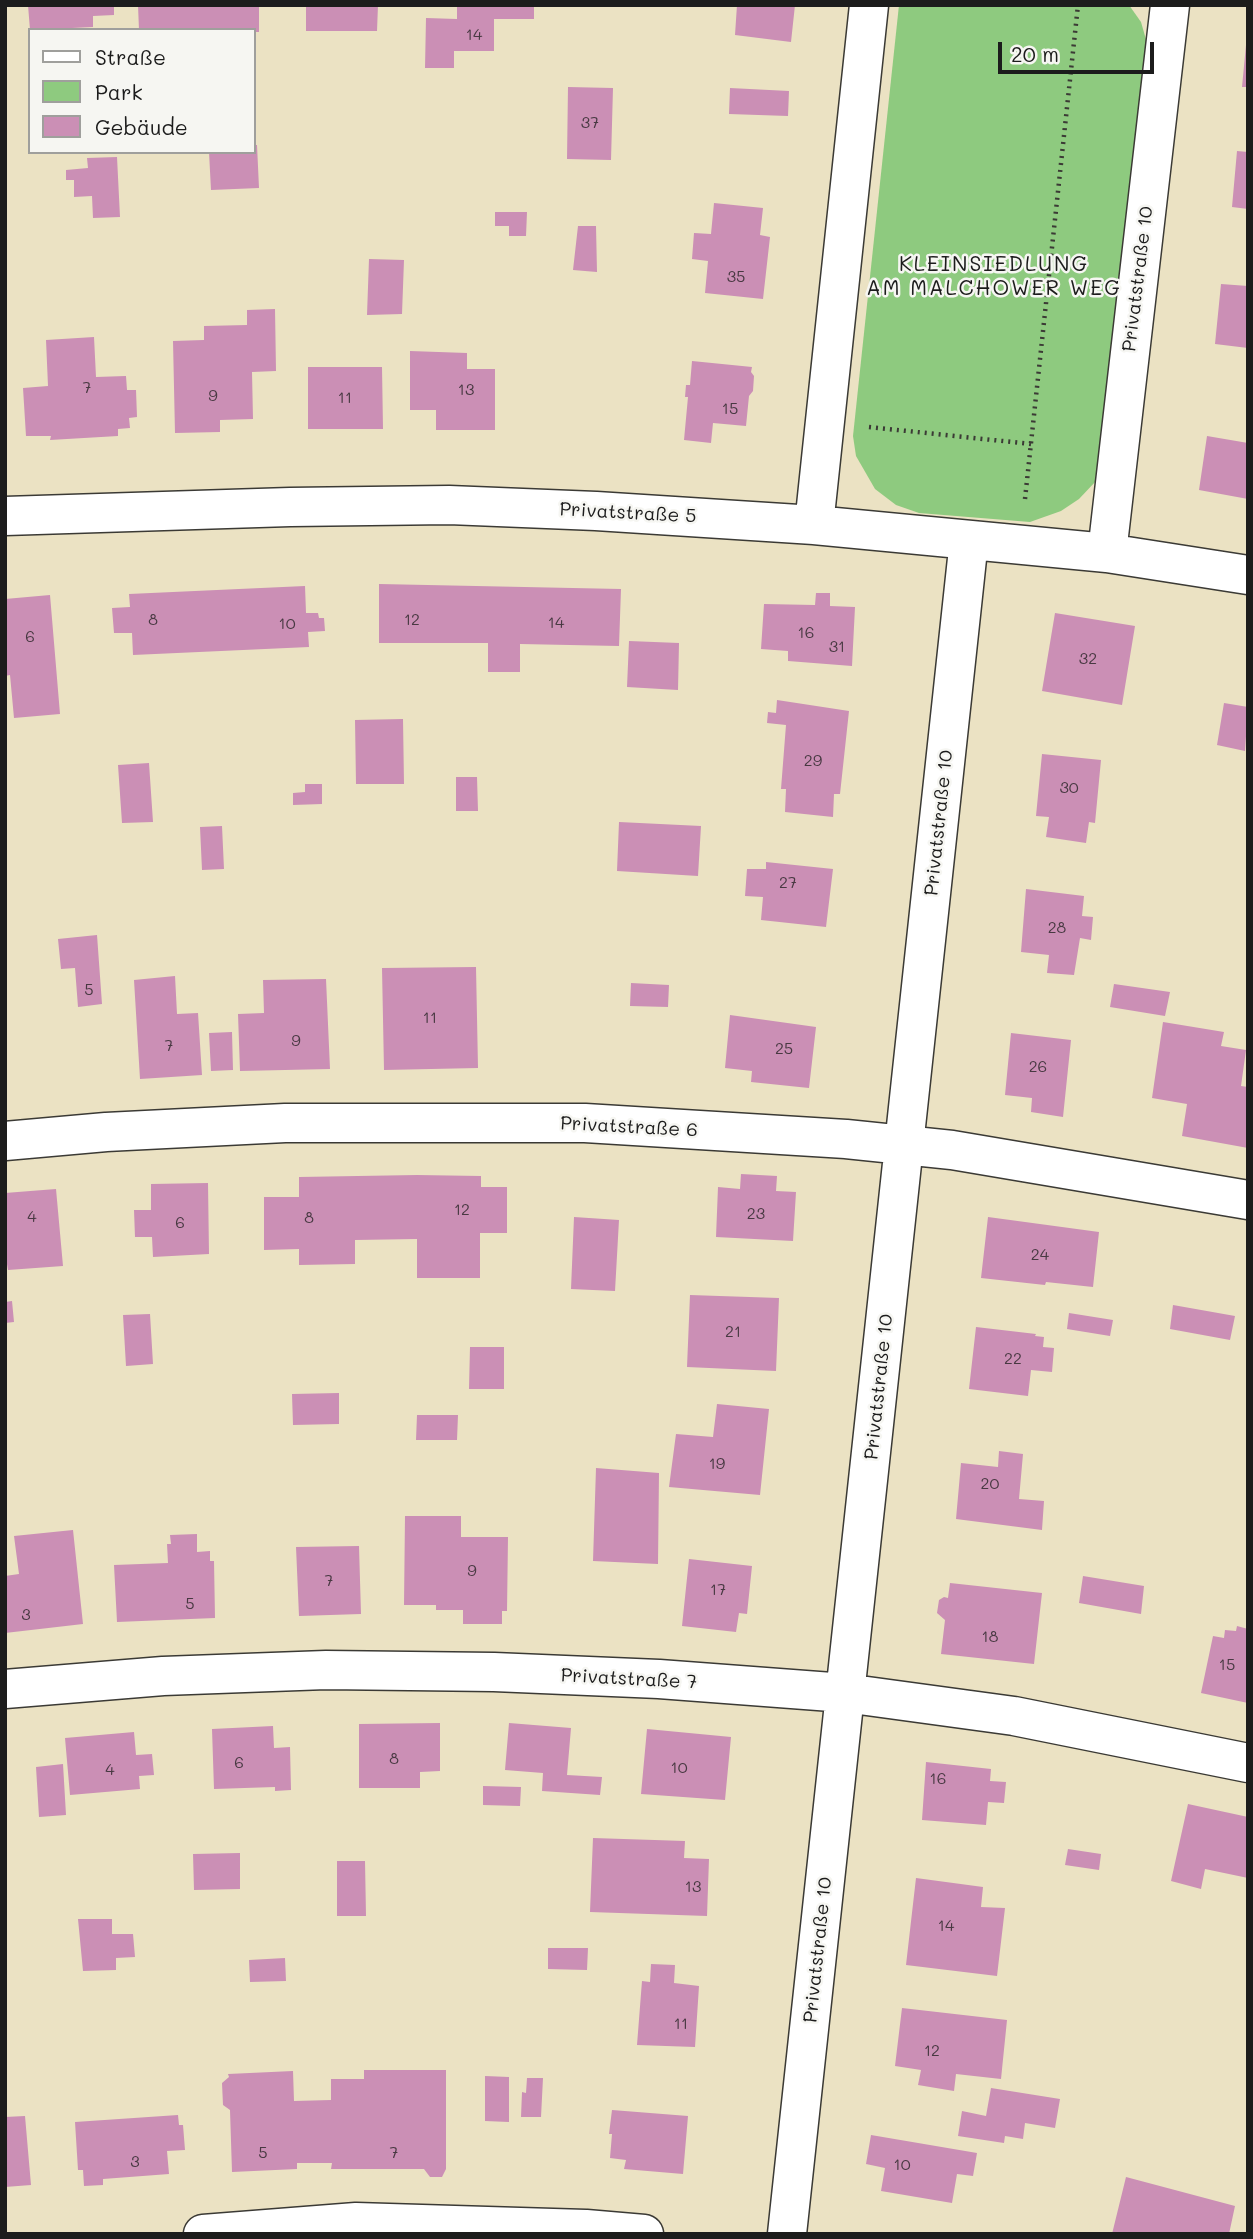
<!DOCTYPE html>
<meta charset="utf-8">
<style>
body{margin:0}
#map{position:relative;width:1253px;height:2239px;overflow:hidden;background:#ebe2c3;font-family:Mali,sans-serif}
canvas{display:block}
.frame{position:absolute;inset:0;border:7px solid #1c1c1c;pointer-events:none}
.legend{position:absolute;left:28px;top:28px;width:228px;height:126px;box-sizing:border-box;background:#f6f6f2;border:2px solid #9f9f9c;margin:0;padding:9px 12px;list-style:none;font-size:21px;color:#1c1c1c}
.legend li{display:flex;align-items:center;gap:14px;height:35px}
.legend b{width:35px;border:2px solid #9f9f9c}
.scale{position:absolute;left:998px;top:42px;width:156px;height:32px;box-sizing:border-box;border:4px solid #1c1c1c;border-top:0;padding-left:9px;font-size:21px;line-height:24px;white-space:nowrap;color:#1c1c1c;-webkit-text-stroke:5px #f6f6f2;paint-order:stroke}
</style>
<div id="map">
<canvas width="1253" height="2239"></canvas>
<div class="frame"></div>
<ul class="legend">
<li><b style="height:9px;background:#fff"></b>Straße</li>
<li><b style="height:19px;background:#8eca7f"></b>Park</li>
<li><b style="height:19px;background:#cb8fb5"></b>Gebäude</li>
</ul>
<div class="scale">20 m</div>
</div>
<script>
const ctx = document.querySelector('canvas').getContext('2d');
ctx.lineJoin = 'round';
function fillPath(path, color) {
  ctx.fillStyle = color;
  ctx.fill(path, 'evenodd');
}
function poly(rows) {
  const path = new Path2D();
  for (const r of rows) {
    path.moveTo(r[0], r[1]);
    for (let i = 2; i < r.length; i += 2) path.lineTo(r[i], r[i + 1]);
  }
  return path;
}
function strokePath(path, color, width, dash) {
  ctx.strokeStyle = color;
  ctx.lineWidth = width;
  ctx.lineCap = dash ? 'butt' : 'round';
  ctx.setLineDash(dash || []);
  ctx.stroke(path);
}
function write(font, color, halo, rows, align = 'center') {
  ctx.font = font + ' Mali,sans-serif';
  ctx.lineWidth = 5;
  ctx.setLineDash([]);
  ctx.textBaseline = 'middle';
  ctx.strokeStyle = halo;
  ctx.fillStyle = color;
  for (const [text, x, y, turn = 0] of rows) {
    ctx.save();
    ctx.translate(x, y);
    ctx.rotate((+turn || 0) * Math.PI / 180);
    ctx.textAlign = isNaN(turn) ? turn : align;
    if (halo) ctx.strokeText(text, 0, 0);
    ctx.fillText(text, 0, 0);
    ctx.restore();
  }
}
fillPath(poly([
 [899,5,1129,5,1141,22,1147,43,1096,481,1079,499,1061,511,1030,522,919,513,896,505,875,489,856,456,853,436]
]), '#8eca7f');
fillPath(poly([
 [28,5,114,5,114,15,93,16,93,27,30,30],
 [138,5,259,5,259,32,254,32,254,30,139,30],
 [306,5,378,5,377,31,306,31],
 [457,5,534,5,534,19,494,19,494,51,454,51,454,68,425,68,426,18,457,19],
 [737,5,795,5,791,42,735,35],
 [1246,45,1248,45,1248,87,1242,87],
 [568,87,613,88,611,160,567,159],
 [730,88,789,91,788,116,729,114],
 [254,145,257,145,259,188,211,190,209,152,254,152],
 [1237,151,1248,152,1248,209,1232,207],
 [117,157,120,217,93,218,92,196,74,197,74,180,66,180,66,170,88,168,87,158],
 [714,203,763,208,760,235,770,237,763,299,705,293,708,261,692,259,694,233,711,234],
 [495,212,527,212,526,236,509,236,509,226,495,226],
 [578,226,596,226,597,272,573,270],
 [369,259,404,260,402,314,367,315],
 [1221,284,1248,286,1248,348,1215,344],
 [275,309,276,371,252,372,253,419,220,420,220,432,175,433,173,341,204,340,204,326,247,325,247,310],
 [94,337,96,377,126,376,127,390,136,390,137,417,129,418,130,428,118,429,118,436,50,440,51,436,26,436,23,388,48,386,46,340],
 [410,351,467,353,467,369,495,369,495,430,436,430,436,410,410,410],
 [692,361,752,367,751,372,754,376,753,391,749,396,746,426,713,423,711,443,684,440,688,397,685,397,686,385,690,385],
 [308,367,382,367,383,429,308,429],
 [1207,436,1248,443,1248,499,1199,490],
 [379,584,621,589,619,646,520,644,520,672,488,672,488,643,379,643],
 [305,586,306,613,318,613,319,618,324,618,325,631,308,632,309,647,133,655,132,633,114,633,112,608,130,607,129,594],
 [816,593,830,593,830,606,855,607,852,666,788,661,788,651,761,649,764,604,815,605],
 [50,595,60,714,14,718,10,675,5,676,5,599],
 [1055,613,1135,626,1122,705,1042,691],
 [629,641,679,643,678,690,627,687],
 [777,700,849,711,840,794,834,794,833,817,785,812,786,789,781,789,786,725,767,723,768,712,776,713],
 [1224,703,1248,707,1245,751,1217,745],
 [403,719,404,784,356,784,355,720],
 [1042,754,1101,760,1095,823,1089,822,1086,843,1046,837,1049,817,1036,816],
 [149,763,153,822,122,823,118,765],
 [456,777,477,777,478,811,456,811],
 [305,784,322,784,322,804,293,805,293,793,305,792],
 [619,822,701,826,698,876,617,871],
 [222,826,224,869,202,870,200,827],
 [766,862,833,869,826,927,761,920,763,897,745,896,747,869,766,869],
 [1026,889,1084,896,1082,916,1093,917,1091,940,1080,938,1074,975,1047,973,1049,955,1021,952],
 [97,935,102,1004,78,1007,75,968,61,969,58,939],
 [476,967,478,1068,384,1070,382,968],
 [175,976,177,1014,198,1013,202,1075,140,1079,134,980],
 [326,979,330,1069,240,1071,238,1014,264,1013,263,980],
 [631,983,669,985,668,1007,630,1006],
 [1114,984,1170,992,1165,1016,1110,1007],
 [730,1015,816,1027,809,1088,751,1082,752,1071,725,1068],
 [1163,1022,1224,1032,1221,1046,1246,1050,1241,1086,1248,1087,1248,1148,1182,1136,1187,1104,1152,1098],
 [232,1032,233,1070,211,1071,209,1033],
 [1011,1033,1071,1040,1063,1117,1031,1112,1032,1098,1005,1095],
 [741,1174,777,1176,776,1191,796,1192,793,1241,716,1237,718,1187,740,1189],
 [417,1175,481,1176,481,1187,507,1187,507,1233,480,1233,480,1278,417,1278,417,1239,355,1240,355,1264,299,1265,299,1249,264,1250,264,1197,299,1197,299,1177],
 [208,1183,209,1254,153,1257,152,1237,135,1237,134,1210,151,1210,151,1184],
 [56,1189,63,1266,8,1270,5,1252,5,1193],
 [574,1217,619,1220,615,1291,571,1289],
 [988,1217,1099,1232,1093,1287,1046,1282,1045,1285,981,1278],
 [690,1295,779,1298,776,1371,687,1367],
 [12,1301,14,1322,5,1323,5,1302],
 [1173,1305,1235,1316,1230,1340,1170,1329],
 [1069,1313,1113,1320,1110,1336,1067,1329],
 [150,1314,153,1364,126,1366,123,1315],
 [976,1327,1036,1334,1035,1336,1044,1337,1043,1347,1054,1348,1052,1372,1031,1370,1028,1396,969,1389],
 [470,1347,504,1347,504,1389,469,1389],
 [339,1393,339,1424,293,1425,292,1394],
 [717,1404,769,1409,760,1495,669,1487,676,1434,713,1437],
 [417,1415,458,1415,457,1440,416,1440],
 [999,1451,1023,1454,1019,1499,1044,1501,1042,1530,956,1519,961,1463,998,1467],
 [596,1468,659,1473,658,1564,593,1561],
 [405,1516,461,1516,461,1537,508,1537,507,1611,502,1611,502,1624,463,1624,463,1610,436,1610,436,1605,404,1605],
 [73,1530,83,1624,5,1633,5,1576,19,1574,14,1536],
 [197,1534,197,1552,210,1551,210,1561,214,1561,215,1618,117,1622,114,1565,168,1563,167,1544,171,1544,170,1535],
 [359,1546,361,1614,299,1616,296,1547],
 [689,1559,752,1566,747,1614,739,1613,736,1632,682,1626],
 [1083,1576,1144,1586,1141,1614,1079,1603],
 [950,1583,1042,1593,1034,1664,941,1654,945,1620,937,1613,939,1600,944,1597,948,1598],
 [1237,1626,1248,1629,1248,1703,1201,1693,1213,1636,1224,1638,1225,1630,1236,1631],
 [440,1723,440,1771,420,1772,420,1788,359,1788,359,1724],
 [509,1723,571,1728,567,1775,602,1777,600,1795,542,1791,543,1773,505,1770],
 [273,1726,274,1748,290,1747,291,1790,275,1791,275,1787,214,1789,212,1729],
 [647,1729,731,1737,725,1800,641,1794],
 [134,1732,136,1755,152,1754,154,1775,139,1776,140,1789,70,1795,65,1738],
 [926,1762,991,1769,990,1781,1006,1782,1004,1803,988,1802,986,1825,922,1820],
 [63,1764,66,1815,39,1817,36,1767],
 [483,1786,521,1787,520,1806,483,1805],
 [1188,1804,1248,1817,1248,1878,1205,1869,1201,1889,1171,1881],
 [593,1838,685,1841,684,1858,709,1859,707,1916,590,1912],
 [1068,1849,1101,1854,1099,1870,1065,1865],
 [240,1853,240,1889,194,1890,193,1854],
 [337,1861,365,1861,366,1916,337,1916],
 [916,1878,983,1887,981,1907,1005,1908,997,1976,906,1965],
 [78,1919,112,1919,112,1934,133,1934,135,1957,116,1958,116,1970,83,1971],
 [548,1948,588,1948,587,1970,548,1969],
 [285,1958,286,1981,250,1982,249,1960],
 [651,1964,675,1965,674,1983,699,1986,695,2047,637,2045,642,1981,650,1982],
 [902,2008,1007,2020,1001,2079,956,2074,954,2091,918,2085,921,2070,895,2066],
 [364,2070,446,2070,446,2169,442,2177,430,2177,424,2169,331,2169,332,2163,297,2163,297,2169,232,2172,230,2110,223,2105,222,2083,229,2077,228,2074,293,2071,294,2101,331,2100,331,2079,364,2079],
 [485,2076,509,2077,509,2122,485,2121],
 [527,2078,543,2078,541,2117,521,2117,522,2092,526,2093],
 [991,2088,1060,2099,1055,2128,1025,2123,1023,2139,1005,2136,1004,2143,958,2136,962,2111,986,2116],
 [612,2110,688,2116,683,2174,624,2169,626,2160,610,2158,612,2134,609,2134],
 [178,2115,179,2125,183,2125,185,2150,167,2151,169,2174,103,2179,103,2185,84,2186,83,2170,78,2170,75,2122],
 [25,2116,31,2185,5,2187,5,2117],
 [871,2135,977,2153,973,2176,957,2174,952,2203,881,2191,885,2168,866,2164],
 [1126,2177,1235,2206,1229,2234,1112,2234]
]), '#cb8fb5');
const street = poly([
 [5,516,290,507,449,505,596,511,814,525,1107,553,1248,575],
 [814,525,869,5],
 [1107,553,1170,5],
 [5,1141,106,1132,285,1123,585,1123,846,1139,952,1150,1248,1200],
 [5,1689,163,1676,326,1670,494,1672,659,1679,845,1693,1014,1716,1248,1763],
 [203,2234,356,2222,586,2229,644,2234],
 [787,2234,969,540]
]);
strokePath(street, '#3b3a35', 41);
strokePath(poly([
 [869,427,1031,444],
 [1025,499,1078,5]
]), '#3b3a35', 4.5, [2, 5]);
strokePath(street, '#fff', 38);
write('16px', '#483942', null, [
 ["14",474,35],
 ["37",590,123],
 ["35",736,277],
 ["7",87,388],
 ["13",466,390],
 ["9",213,396],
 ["11",345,398],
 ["15",730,409],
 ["8",153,620],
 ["12",412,620],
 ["14",556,623],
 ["10",287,624],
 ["16",806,633],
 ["6",30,637],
 ["31",837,647],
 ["32",1088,659],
 ["29",813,761],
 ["30",1069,788],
 ["27",788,883],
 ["28",1057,928],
 ["5",89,990],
 ["11",430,1018],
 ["9",296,1041],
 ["7",169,1046],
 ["25",784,1049],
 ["26",1038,1067],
 ["12",462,1210],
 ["23",756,1214],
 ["4",32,1217],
 ["8",309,1218],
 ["6",180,1223],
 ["24",1040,1255],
 ["21",733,1332],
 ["22",1013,1359],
 ["19",717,1464],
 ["20",990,1484],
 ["9",472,1571],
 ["7",329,1581],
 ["17",718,1590],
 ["5",190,1604],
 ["3",26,1615],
 ["18",990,1637],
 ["15",1227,1665],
 ["8",394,1759],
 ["6",239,1763],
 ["10",679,1768],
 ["4",110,1770],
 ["16",938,1779],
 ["13",693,1887],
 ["14",946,1926],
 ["11",681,2024],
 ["12",932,2051],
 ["5",263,2153],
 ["7",394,2153],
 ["3",135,2162],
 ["10",902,2165]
]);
write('19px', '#1c1c1c', '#f6f6f2', [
 ["Privatstraße 10",1138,279,-83],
 ["Privatstraße 5",628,513,3],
 ["Privatstraße 10",939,823,-84],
 ["Privatstraße 6",629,1127,3],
 ["Privatstraße 10",879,1387,-84],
 ["Privatstraße 7",629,1679,3],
 ["Privatstraße 10",818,1950,-84]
]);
ctx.letterSpacing = '2px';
write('21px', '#1c1c1c', '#f6f6f2', [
 ["KLEINSIEDLUNG",994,265],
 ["AM MALCHOWER WEG",994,289]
]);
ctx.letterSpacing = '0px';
</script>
